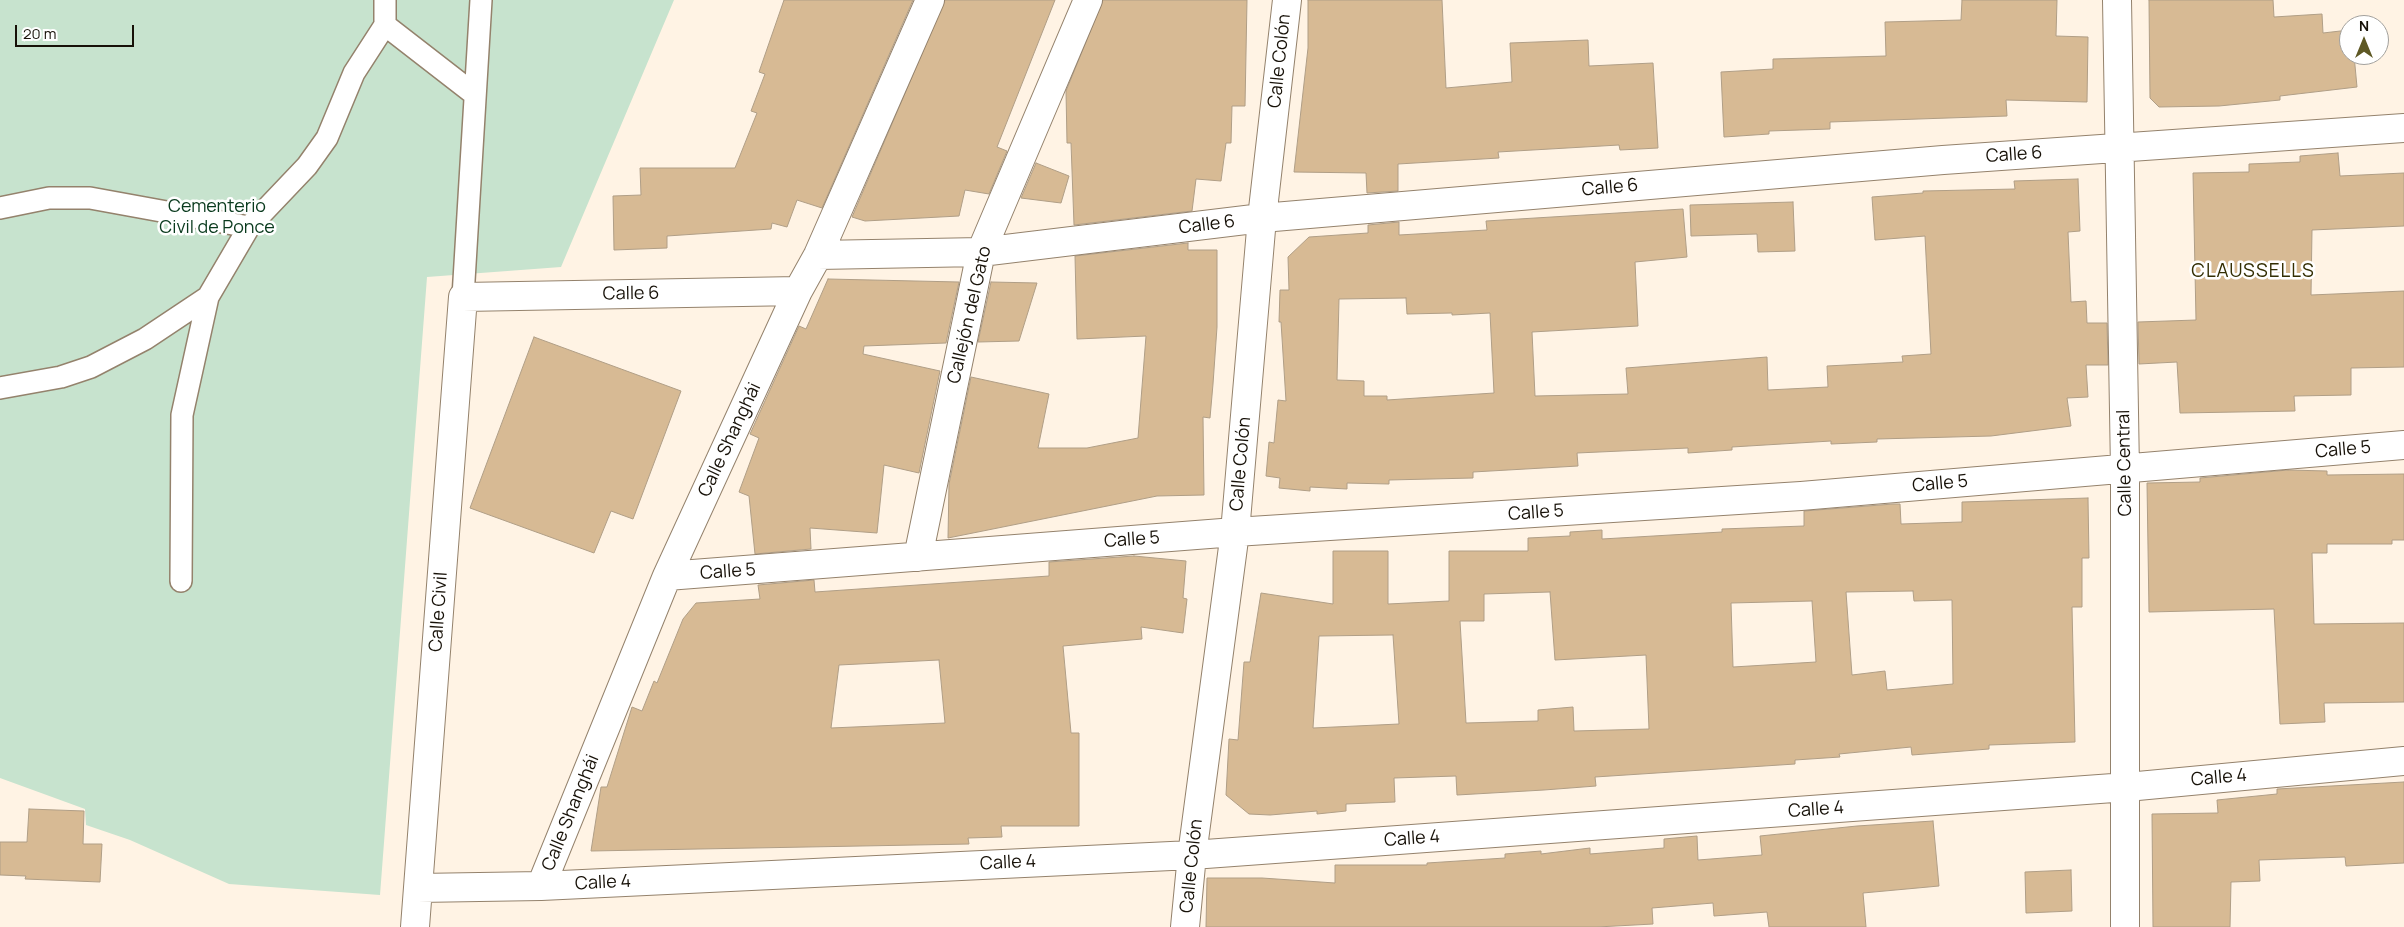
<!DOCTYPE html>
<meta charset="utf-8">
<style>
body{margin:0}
#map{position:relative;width:2404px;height:927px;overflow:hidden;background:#fff3e4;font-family:Manrope,sans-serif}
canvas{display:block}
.north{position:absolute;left:2339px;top:15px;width:50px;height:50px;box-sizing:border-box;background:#fff;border:1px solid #a2a09c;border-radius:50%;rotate:0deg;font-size:14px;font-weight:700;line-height:20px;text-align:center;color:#171108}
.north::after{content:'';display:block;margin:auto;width:18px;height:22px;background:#5e5824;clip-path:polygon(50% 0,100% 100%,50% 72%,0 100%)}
.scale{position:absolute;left:15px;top:25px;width:119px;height:22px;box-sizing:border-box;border:2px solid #171108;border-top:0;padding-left:6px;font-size:15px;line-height:18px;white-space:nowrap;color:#171108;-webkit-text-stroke:4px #fff;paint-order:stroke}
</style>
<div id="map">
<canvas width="2404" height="927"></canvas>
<div class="north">N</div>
<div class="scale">20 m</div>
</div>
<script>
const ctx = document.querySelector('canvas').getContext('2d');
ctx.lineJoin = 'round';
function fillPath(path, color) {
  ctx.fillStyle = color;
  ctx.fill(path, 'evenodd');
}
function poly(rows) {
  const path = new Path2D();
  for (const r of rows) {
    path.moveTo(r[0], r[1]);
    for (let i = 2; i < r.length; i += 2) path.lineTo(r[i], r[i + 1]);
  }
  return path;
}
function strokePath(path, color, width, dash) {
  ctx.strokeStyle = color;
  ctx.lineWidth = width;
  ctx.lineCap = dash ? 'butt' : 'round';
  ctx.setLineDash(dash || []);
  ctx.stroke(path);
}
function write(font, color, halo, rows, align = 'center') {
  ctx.font = font + ' Manrope,sans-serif';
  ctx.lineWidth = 5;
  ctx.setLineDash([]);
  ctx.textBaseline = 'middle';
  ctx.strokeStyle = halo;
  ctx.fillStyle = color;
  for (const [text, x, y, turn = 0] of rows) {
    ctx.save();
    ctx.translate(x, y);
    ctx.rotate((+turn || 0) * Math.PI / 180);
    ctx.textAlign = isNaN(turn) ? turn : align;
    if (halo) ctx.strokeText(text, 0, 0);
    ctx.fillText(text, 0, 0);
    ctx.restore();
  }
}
fillPath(poly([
 [0,0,674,0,561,267,427,277,380,895,229,884,130,840,86,825,85,809,0,778]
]), '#c7e3ce');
const building = poly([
 [784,0,913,0,822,208,797,200,787,227,772,223,771,229,667,236,667,248,614,250,613,196,641,195,640,168,735,168,757,113,751,111,765,74,759,72,784,0],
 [945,0,1055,0,997,147,1007,151,989,194,965,190,959,216,865,221,852,217,945,0],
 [1103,0,1247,0,1245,106,1232,106,1231,143,1226,143,1221,181,1196,179,1192,211,1074,225,1071,143,1067,143,1066,91,1103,0],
 [1308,0,1442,0,1446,88,1512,82,1510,43,1588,40,1589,66,1653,63,1658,148,1620,150,1619,145,1498,152,1499,158,1398,164,1398,191,1367,193,1366,173,1294,172,1308,48,1308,0],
 [1962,0,2057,0,2056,36,2088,37,2087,102,2006,100,2007,116,1830,122,1830,129,1769,131,1769,134,1724,137,1721,72,1773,69,1773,59,1886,56,1885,22,1961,20,1962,0],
 [2149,0,2273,0,2274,17,2322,14,2323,33,2349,30,2349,55,2354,55,2357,87,2280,96,2280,100,2219,106,2159,107,2150,98,2149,0],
 [2338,153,2340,176,2404,173,2404,226,2312,230,2311,295,2404,291,2404,367,2351,368,2351,395,2294,396,2295,411,2180,413,2177,362,2139,364,2138,322,2196,320,2193,173,2249,172,2249,164,2300,162,2300,156,2338,153],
 [1036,163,1069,176,1061,203,1021,198,1036,163],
 [2078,179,2080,231,2068,232,2071,302,2086,301,2087,323,2107,323,2108,365,2086,365,2088,397,2067,398,2071,426,1991,436,1877,439,1877,442,1831,444,1831,441,1732,447,1732,450,1688,453,1688,448,1577,453,1578,466,1473,472,1473,478,1389,480,1389,484,1347,483,1347,489,1310,487,1310,491,1279,488,1280,478,1266,476,1269,442,1274,443,1278,400,1286,401,1281,322,1279,322,1280,290,1289,290,1288,257,1309,237,1368,233,1368,225,1399,222,1399,235,1487,230,1486,221,1683,209,1687,257,1635,262,1638,326,1532,332,1535,396,1628,394,1626,368,1767,357,1768,390,1828,387,1827,366,1903,362,1902,356,1931,354,1925,236,1875,240,1872,197,1923,193,1923,191,2015,189,2014,181,2078,179],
 [1406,298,1407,314,1452,313,1452,315,1490,313,1494,393,1387,400,1387,396,1364,396,1364,381,1337,380,1339,299,1406,298],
 [1793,202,1795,251,1758,252,1757,234,1691,236,1690,205,1793,202],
 [1188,243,1188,250,1217,250,1217,327,1213,384,1210,418,1203,417,1204,495,1157,496,948,538,949,484,971,377,1049,394,1038,448,1087,448,1138,438,1146,336,1077,339,1075,256,1188,243],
 [828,279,959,282,946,343,864,346,863,354,940,371,919,473,884,465,877,533,810,528,811,549,755,554,749,496,739,492,759,438,750,434,799,326,806,329,828,279],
 [991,282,1037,283,1019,341,978,342,991,282],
 [534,337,681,391,633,519,611,511,594,553,470,508,534,337],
 [2288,470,2327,471,2327,475,2404,474,2404,540,2392,540,2392,544,2327,544,2327,553,2312,553,2314,624,2404,623,2404,702,2324,703,2325,722,2280,724,2274,609,2149,612,2147,483,2200,482,2200,478,2288,470],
 [2088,498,2089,558,2082,558,2082,607,2072,607,2075,742,1989,745,1989,749,1912,755,1911,747,1839,754,1840,757,1795,760,1795,764,1595,777,1596,786,1544,790,1457,795,1456,776,1394,778,1395,802,1346,804,1346,811,1317,814,1317,811,1270,815,1249,814,1226,795,1229,739,1238,740,1244,662,1250,662,1261,593,1333,604,1333,551,1388,551,1388,604,1449,601,1449,551,1528,551,1528,538,1570,536,1570,532,1602,530,1602,539,1722,532,1722,529,1804,526,1804,511,1893,504,1900,504,1901,524,1962,522,1962,502,2088,498],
 [1913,591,1914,601,1952,600,1953,684,1887,690,1885,671,1852,675,1846,592,1913,591],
 [1550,592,1555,660,1646,655,1649,729,1574,731,1573,707,1538,710,1538,721,1466,723,1460,621,1484,621,1484,594,1550,592],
 [1812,601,1816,662,1733,667,1731,603,1812,601],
 [1393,635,1399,724,1313,728,1319,636,1393,635],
 [1134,556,1186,561,1183,598,1187,599,1183,633,1141,627,1142,639,1063,646,1071,733,1079,733,1079,826,1001,826,1002,837,968,838,969,844,591,851,601,787,607,787,632,707,642,711,654,681,657,683,683,619,696,603,760,599,758,585,814,580,815,592,1049,576,1049,562,1134,556],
 [939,660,945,723,831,728,839,665,939,660],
 [2404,782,2404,863,2346,866,2345,857,2259,860,2260,881,2231,882,2230,927,2153,927,2152,814,2218,813,2217,800,2277,794,2277,789,2404,782],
 [29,809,84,811,83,844,102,844,100,882,25,879,26,876,0,875,0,842,27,842,29,809],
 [1933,821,1939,886,1863,893,1866,927,1769,927,1767,912,1714,916,1713,903,1652,908,1653,924,1597,927,1206,927,1207,878,1262,878,1335,883,1335,865,1427,865,1427,863,1505,858,1505,854,1541,851,1541,854,1590,848,1590,854,1664,848,1664,839,1697,836,1698,860,1762,855,1760,836,1857,826,1933,821],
 [2071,870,2072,911,2026,913,2025,872,2071,870]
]);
fillPath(building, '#d7ba94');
strokePath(building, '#b09e86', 1);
const lane = poly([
 [385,25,474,94],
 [0,208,49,198,90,198,249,227,307,166,327,138,354,73,385,25,385,0],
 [463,297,481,0],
 [0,388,61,377,91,367,145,339,208,297],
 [181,581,182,415,208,297,249,227]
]);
const street = poly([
 [2117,0,2125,470,2125,927],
 [818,255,981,252,1262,218,1943,160,2404,128],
 [918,557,981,252,1088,0],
 [667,576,1235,532,1801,496,2404,445],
 [541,886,667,576,798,291,818,255,930,0],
 [418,888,541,886,1192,855,2127,787,2404,761],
 [415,927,463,297,798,291],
 [1185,927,1192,855,1235,532,1262,218,1287,0]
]);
strokePath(lane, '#94826c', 24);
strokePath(street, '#94826c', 30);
strokePath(lane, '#fff', 21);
strokePath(street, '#fff', 28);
write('18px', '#171108', '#fff', [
 ["Calle Colón",1280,61,-84],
 ["Calle 6",2014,155,-4],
 ["Calle 6",1610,188,-5],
 ["Calle 6",1207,225,-7],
 ["Calle 6",631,294,-1],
 ["Callejón del Gato",970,315,-77],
 ["Calle Shanghái",730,440,-65],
 ["Calle 5",2343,450,-5],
 ["Calle Central",2125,463,-91],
 ["Calle Colón",1241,464,-85],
 ["Calle 5",1940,484,-5],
 ["Calle 5",1536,513,-4],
 ["Calle 5",1132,540,-4],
 ["Calle 5",728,572,-4],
 ["Calle Civil",439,612,-86],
 ["Calle 4",2219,778,-5],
 ["Calle 4",1816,810,-4],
 ["Calle Shanghái",571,813,-68],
 ["Calle 4",1412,839,-4],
 ["Calle 4",1008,863,-3],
 ["Calle Colón",1192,866,-84],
 ["Calle 4",603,883,-3]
]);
write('18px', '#093a1d', '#fff', [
 ["Cementerio",217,207],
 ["Civil de Ponce",217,228]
]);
ctx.letterSpacing = '1px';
write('19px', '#332e03', '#fff', [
 ["CLAUSSELLS",2253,272]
]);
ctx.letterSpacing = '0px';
</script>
